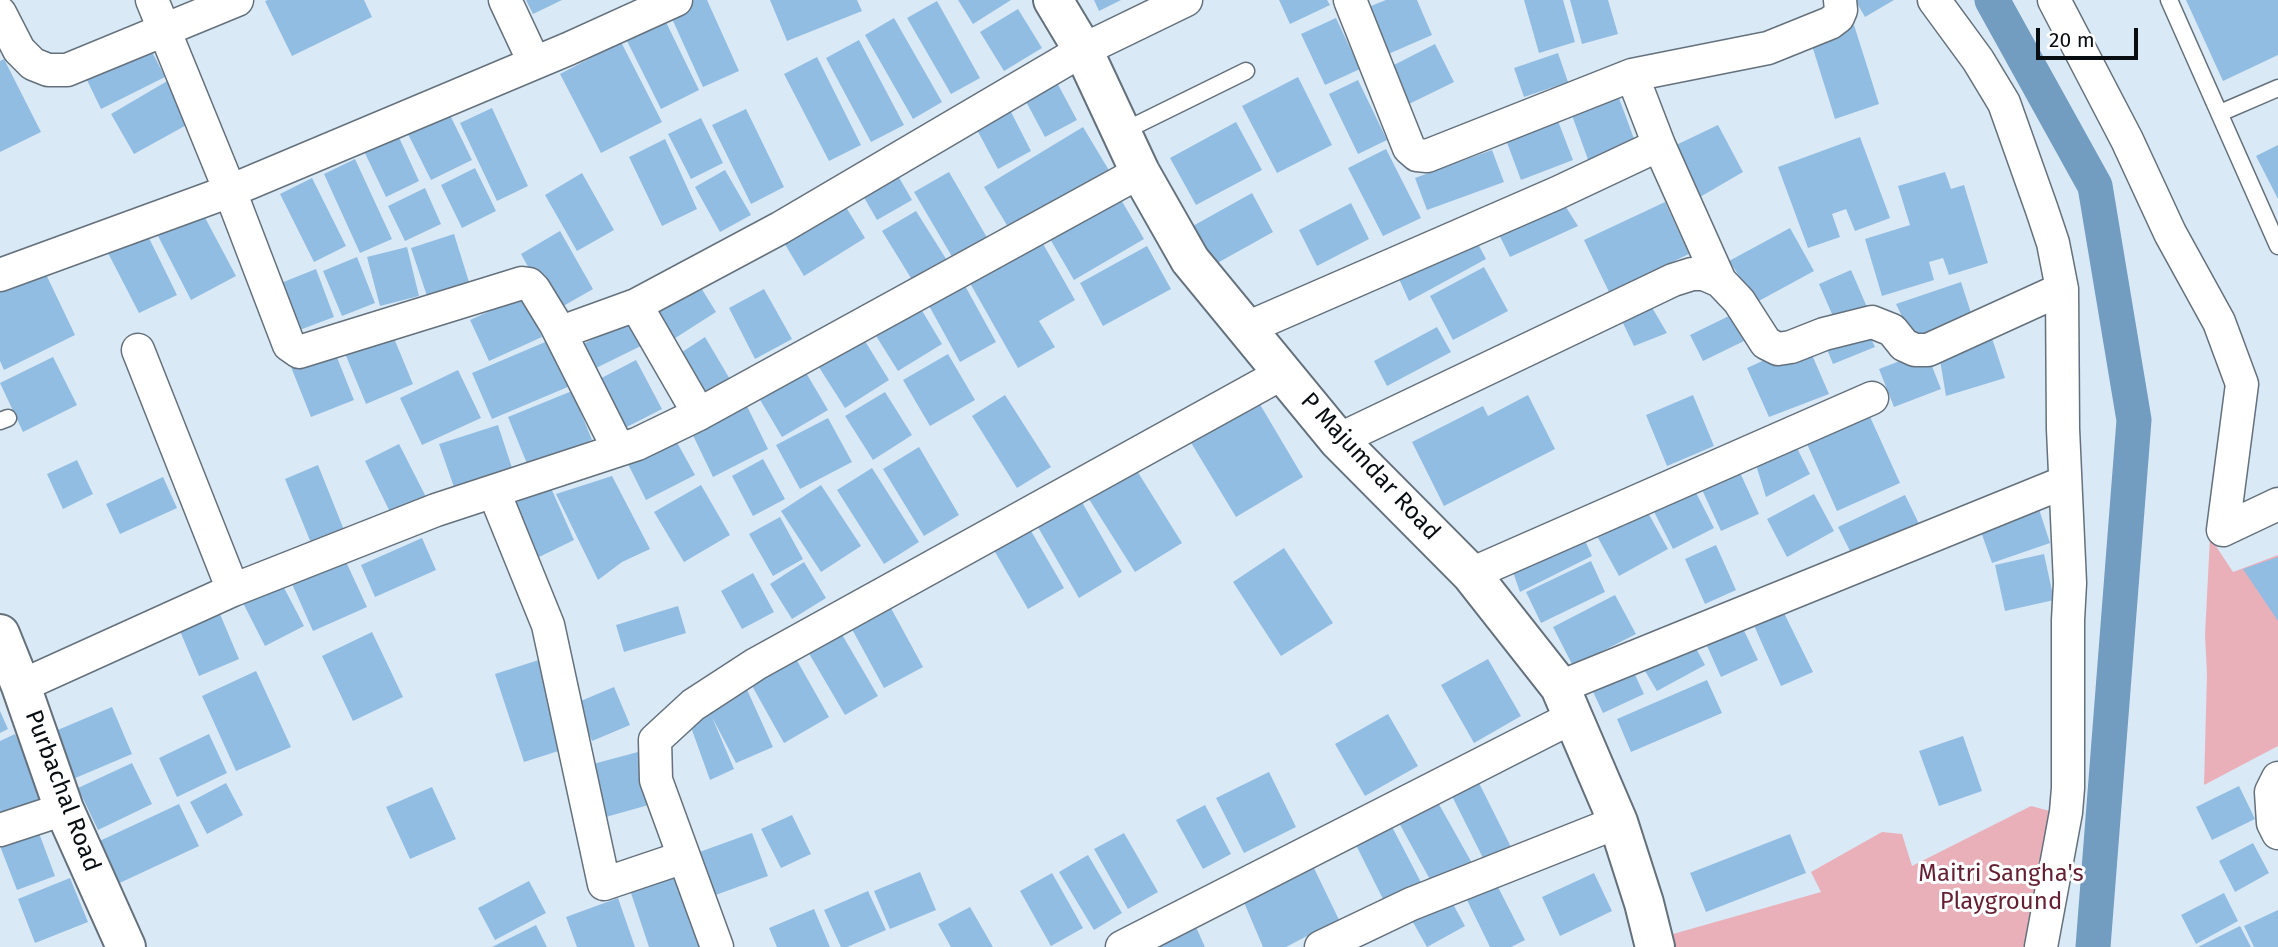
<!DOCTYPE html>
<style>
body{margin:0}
#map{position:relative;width:2278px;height:947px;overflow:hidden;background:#dae9f6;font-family:"Fira Sans",sans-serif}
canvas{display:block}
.scale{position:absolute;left:2036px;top:28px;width:102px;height:32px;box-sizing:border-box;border:4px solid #080d11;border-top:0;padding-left:9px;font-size:21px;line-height:24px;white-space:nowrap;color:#080d11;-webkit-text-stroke:5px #fff;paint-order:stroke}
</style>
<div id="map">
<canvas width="2278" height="947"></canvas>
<div class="scale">20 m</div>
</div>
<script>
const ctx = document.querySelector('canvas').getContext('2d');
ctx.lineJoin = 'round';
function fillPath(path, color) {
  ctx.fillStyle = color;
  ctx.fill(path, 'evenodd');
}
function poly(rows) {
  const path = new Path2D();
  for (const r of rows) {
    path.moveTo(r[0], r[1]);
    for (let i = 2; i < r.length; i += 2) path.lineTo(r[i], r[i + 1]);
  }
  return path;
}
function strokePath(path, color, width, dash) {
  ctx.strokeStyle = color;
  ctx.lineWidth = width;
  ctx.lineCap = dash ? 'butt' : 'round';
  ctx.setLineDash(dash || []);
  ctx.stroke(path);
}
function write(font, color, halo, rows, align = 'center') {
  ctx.font = font + ' "Fira Sans",sans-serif';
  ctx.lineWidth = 6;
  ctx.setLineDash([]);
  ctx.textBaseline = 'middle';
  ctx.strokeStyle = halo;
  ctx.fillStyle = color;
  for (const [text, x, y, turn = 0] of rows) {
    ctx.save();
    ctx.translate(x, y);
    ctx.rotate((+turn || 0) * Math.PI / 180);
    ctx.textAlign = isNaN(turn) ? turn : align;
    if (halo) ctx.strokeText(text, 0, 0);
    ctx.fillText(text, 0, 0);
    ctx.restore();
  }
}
fillPath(poly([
 [2210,537,2233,572,2278,555,2278,746,2204,785,2207,674,2205,635],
 [2031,806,2061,814,2057,947,1674,947,1673,934,1821,892,1811,872,1882,832,1902,834,1912,866]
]), '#e9b0ba');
strokePath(poly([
 [1992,0,2095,186,2134,420,2093,947]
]), '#729cc0', 35);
fillPath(poly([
 [268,0,364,0,372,17,292,56,265,1],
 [526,0,562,0,533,14],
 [694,0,707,0,739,71,703,87,669,12],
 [770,0,857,0,862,11,787,41],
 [958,0,1011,0,973,24],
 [1094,0,1121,0,1099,11],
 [1279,0,1327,0,1330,5,1290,24],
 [1386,0,1417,0,1432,35,1386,55,1366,8],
 [1524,0,1563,0,1575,42,1539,53],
 [1570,0,1608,0,1618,34,1582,44],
 [1855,0,1894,0,1865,17],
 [2186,0,2278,0,2278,55,2223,81],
 [937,1,980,78,951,94,907,18],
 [1018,9,1042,48,1004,71,980,32],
 [663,16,699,90,661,109,624,35],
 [894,18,942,102,913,119,865,35],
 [1336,18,1360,69,1325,85,1301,34],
 [1854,25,1879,104,1835,119,1810,39],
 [859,40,904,125,871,142,826,58],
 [147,42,165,77,101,109,84,74],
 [621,42,662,122,601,153,560,74],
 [1435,44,1454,82,1409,104,1390,67],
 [1558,53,1568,82,1524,97,1514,68],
 [817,57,861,145,829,161,784,74],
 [4,59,41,132,0,152,0,61],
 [1298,77,1332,145,1277,173,1242,106],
 [1055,79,1077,120,1045,137,1023,96],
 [169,80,192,122,134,154,111,114],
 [1358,80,1387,140,1358,154,1329,94],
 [1616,90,1637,147,1590,165,1569,107],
 [492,108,528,186,497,201,460,123],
 [746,109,784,187,751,204,712,125],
 [1010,110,1031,151,998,169,976,128],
 [448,111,472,160,431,180,407,132],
 [701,118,723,163,691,179,668,134],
 [1558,121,1573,160,1521,180,1506,140],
 [1236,122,1262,170,1196,205,1170,158],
 [1718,125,1743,172,1700,197,1674,146],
 [1083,127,1110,172,1011,232,984,187],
 [397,133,419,181,386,197,363,149],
 [1860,137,1890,218,1855,231,1846,209,1832,214,1840,237,1808,248,1778,167],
 [665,139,697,209,662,226,629,157],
 [2278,145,2278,199,2256,156],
 [1386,149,1421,218,1383,236,1348,168],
 [1492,150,1504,182,1427,210,1415,178],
 [355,159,392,239,360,253,324,174],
 [475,168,496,211,462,228,441,185],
 [725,170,751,215,720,232,695,187],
 [949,172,989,241,954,260,914,192],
 [1945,172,1951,189,1964,185,1988,263,1949,275,1943,258,1929,262,1934,280,1882,296,1865,239,1910,225,1898,186],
 [582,173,614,230,577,251,545,195],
 [897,174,912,200,877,220,862,194],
 [312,178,346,246,314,262,280,194],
 [425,188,441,224,405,241,388,206],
 [1116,191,1144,239,1074,280,1046,232],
 [1252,193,1273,232,1212,266,1191,227],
 [1557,193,1578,226,1510,257,1492,220],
 [1665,202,1689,254,1609,292,1584,240],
 [1351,203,1369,239,1317,266,1299,230],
 [844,204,865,238,804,276,783,241],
 [916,211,948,262,914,283,882,231],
 [202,212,236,276,191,300,158,236],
 [1790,228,1814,271,1757,302,1729,261],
 [1470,229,1486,259,1409,301,1395,270],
 [560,231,593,289,553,312,521,254],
 [146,232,177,295,139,313,107,251],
 [454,234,469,282,427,296,411,248],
 [1038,235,1075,300,1039,321,1055,347,1018,368,966,276],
 [1147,246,1171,289,1103,326,1080,283],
 [407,247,419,296,380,306,367,257],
 [357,257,375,303,342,316,323,271],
 [1484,267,1508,311,1453,340,1430,296],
 [43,268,75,335,4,370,0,361,0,289],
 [316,269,334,317,289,334,271,287],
 [1851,270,1867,307,1835,321,1819,284],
 [695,278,716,312,669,342,644,306],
 [1961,282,1973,319,1912,337,1896,304],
 [964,284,996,342,960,362,928,304],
 [764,289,792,339,755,359,729,308],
 [523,296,542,337,489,361,470,320],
 [918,304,942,344,898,371,873,331],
 [1650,304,1667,333,1634,346,1621,319],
 [1731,315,1744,341,1703,361,1690,335],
 [636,318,649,342,588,372,575,348],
 [1437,327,1451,352,1387,386,1374,361],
 [391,331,413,384,366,404,344,351],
 [1868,332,1875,347,1833,364,1826,347],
 [860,333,889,380,845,408,815,361],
 [1991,335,2005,378,1946,396,1940,360],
 [705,337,731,381,702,398,673,358],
 [550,340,570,386,492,419,472,373],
 [1806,341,1829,394,1769,417,1747,368],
 [334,350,354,400,311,417,291,367],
 [1926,351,1941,389,1894,407,1879,369],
 [948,354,975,400,930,426,903,380],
 [53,357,77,405,23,432,0,383],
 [636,360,662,409,615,433,590,384],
 [458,370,481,418,422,445,400,398],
 [805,371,828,410,782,437,759,398],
 [572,391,592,440,528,466,508,417],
 [885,392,912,435,873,460,845,416],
 [1005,395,1051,467,1017,488,972,416],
 [1528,395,1555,449,1444,506,1412,442,1483,406,1488,416],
 [1693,395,1714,446,1667,466,1646,415],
 [1258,401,1303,477,1236,517,1190,441],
 [745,402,768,449,713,477,690,429],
 [1866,408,1900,483,1837,511,1803,435],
 [828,418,852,462,800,489,776,445],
 [498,425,513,471,455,490,439,444],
 [674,437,695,475,646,500,624,456],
 [399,444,426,497,391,514,365,461],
 [919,447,959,515,924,536,883,469],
 [1797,448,1810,474,1766,497,1756,465],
 [763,459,785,499,753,516,732,476],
 [77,460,93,494,63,509,47,474],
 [1736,464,1759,514,1721,531,1698,481],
 [318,465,344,530,311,543,285,479],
 [1134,466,1182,543,1135,572,1087,496],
 [872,468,919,542,884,564,837,490],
 [612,476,650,549,622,562,598,580,556,494],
 [163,477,177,508,120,534,106,504],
 [1689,479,1714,528,1673,549,1648,500],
 [701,485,730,535,684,562,654,512],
 [821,485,861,546,821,572,781,511],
 [551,488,574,540,537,558,512,504],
 [1814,494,1834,531,1787,557,1767,519],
 [1905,495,1923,532,1856,563,1838,527],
 [1079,497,1122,572,1079,598,1035,522],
 [1641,500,1668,549,1619,576,1592,527],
 [2038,506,2050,543,1992,563,1979,526],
 [780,517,803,559,773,576,749,534],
 [1027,524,1064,588,1028,609,991,545],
 [1583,536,1592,556,1520,592,1508,558],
 [422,538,436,570,375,597,361,565],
 [1716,545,1736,590,1705,604,1685,559],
 [1284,548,1333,623,1281,656,1233,582],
 [341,551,367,607,313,631,288,575],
 [2044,554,2054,600,2005,611,1995,565],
 [2278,557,2278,621,2243,569],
 [1591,561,1605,592,1541,623,1526,592],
 [804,562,826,598,792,619,770,584],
 [753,573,774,612,742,629,721,591],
 [281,582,304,626,265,646,242,601],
 [1615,595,1636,634,1573,666,1553,627],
 [886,599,923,667,884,688,847,620],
 [214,600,239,659,199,676,174,617],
 [678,606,686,633,624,652,616,625],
 [1782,609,1813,672,1781,686,1752,621],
 [1739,620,1758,660,1721,677,1703,637],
 [837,626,878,696,845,715,804,645],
 [372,632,403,697,353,721,322,656],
 [1691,639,1705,665,1657,691,1639,661],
 [791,650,829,717,784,743,746,675],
 [545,658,571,747,524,762,495,674],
 [1488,659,1521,716,1474,743,1441,685],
 [1629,662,1644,694,1603,713,1588,681],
 [256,671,291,747,236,771,202,696],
 [1707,680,1722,713,1631,752,1617,719],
 [744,683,773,747,736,763,712,717,734,769,710,780,688,719],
 [614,687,630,725,592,741,576,703],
 [112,707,132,754,73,779,53,732],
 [0,711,8,729,0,733],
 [1388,714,1418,766,1365,796,1335,744],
 [15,734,45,800,4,819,0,810,0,741],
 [209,734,227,773,177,797,159,758],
 [1963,736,1982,791,1939,806,1919,751],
 [638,752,652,804,606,817,593,764],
 [132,763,152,804,98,830,78,788],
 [1269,772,1296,827,1244,853,1216,798],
 [1477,779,1514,853,1487,866,1450,792],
 [226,783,243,815,207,834,190,802],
 [2239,786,2255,819,2212,840,2196,807],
 [432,787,456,839,410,859,386,807],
 [1436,799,1472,863,1433,885,1398,821],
 [179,804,199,846,111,887,91,845],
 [1205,805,1231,854,1203,869,1176,820],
 [792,815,811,854,781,868,761,829],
 [1390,823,1424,888,1387,907,1354,841],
 [36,825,55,876,17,890,0,846,0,839],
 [752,833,768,876,710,897,694,854],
 [1124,833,1158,892,1128,909,1094,849],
 [1790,834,1806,873,1706,912,1690,873],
 [2253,843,2269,873,2235,892,2219,861],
 [1088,855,1122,913,1094,930,1059,872],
 [1311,862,1343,928,1311,944,1307,936,1286,947,1263,947,1243,900],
 [685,866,712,947,649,947,628,884],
 [920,872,936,910,890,929,874,891],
 [1052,873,1083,928,1051,946,1020,891],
 [1594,873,1612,911,1560,936,1542,897],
 [70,878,88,922,35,943,18,899],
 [529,881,546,913,495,940,478,908],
 [1497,885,1525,940,1511,947,1490,947,1467,900],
 [868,891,886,930,847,947,841,947,824,910],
 [2224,893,2238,921,2196,944,2181,915],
 [1448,895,1465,926,1427,947,1410,917],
 [618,898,635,947,577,947,566,917],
 [970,907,993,947,951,947,938,924],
 [814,909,830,947,777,947,769,928],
 [2278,910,2278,947,2254,947,2244,926],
 [536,925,547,947,492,947],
 [2240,926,2251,947,2198,947],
 [1196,927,1205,947,1152,947]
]), '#92bde2');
const lane = poly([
 [2169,0,2278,246],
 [2220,113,2278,88],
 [1122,132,1246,71],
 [0,421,8,418]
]);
const street = poly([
 [152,0,230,191,289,345,299,352,522,283,529,284,534,289,556,325,561,329,567,330,636,305,780,228,1083,50,1186,0],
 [505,0,534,62],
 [1350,0,1409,148,1417,155,1427,156,1632,75,1768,48,1830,23,1838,17,1841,10,1840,0],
 [1934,0,1978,60,2004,103,2042,210,2053,243,2062,289,2063,429,2070,583,2068,620,2068,788,2066,812,2041,947],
 [2054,0,2127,140,2170,233,2219,322,2242,384,2223,530],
 [0,13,19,50,33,64,48,70,67,70,237,0],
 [1632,75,1659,145,1720,281],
 [0,275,230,191,568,49,676,0],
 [636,305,699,414],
 [556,325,619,450],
 [1247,328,1557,193,1659,145],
 [138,350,233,590],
 [1338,440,1673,280,1692,274,1704,274,1720,281,1739,301,1766,343,1778,349,1791,347,1824,334,1872,322,1892,330,1904,345,1915,350,1928,350,2062,289],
 [494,492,548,625,604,884,684,857],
 [2223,530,2278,504],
 [1471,574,1872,398],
 [21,686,233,590,436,510,637,444,699,414,1140,172],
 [1560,687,2065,482],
 [2278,778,2271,792,2273,823,2278,833],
 [0,830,64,809],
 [717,947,656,780,655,740,693,705,756,664,1283,373],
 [1122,947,1573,717],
 [1321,947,1411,904,1618,822]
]);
const secondary = poly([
 [1053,0,1083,50,1140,172,1190,260,1338,440,1471,574,1560,687,1618,822,1644,903,1655,947],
 [0,634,21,686,64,809,126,947]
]);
strokePath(lane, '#64717c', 19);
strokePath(street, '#64717c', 35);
strokePath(secondary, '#64717c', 42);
strokePath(lane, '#fff', 16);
strokePath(street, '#fff', 32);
strokePath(secondary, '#fff', 38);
write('24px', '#080d11', '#fff', [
 ["P Majumdar Road",1370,467,47],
 ["Purbachal Road",62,791,69]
]);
write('24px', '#641f32', '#fff', [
 ["Maitri Sangha's",2001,874],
 ["Playground",2001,902]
]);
</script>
